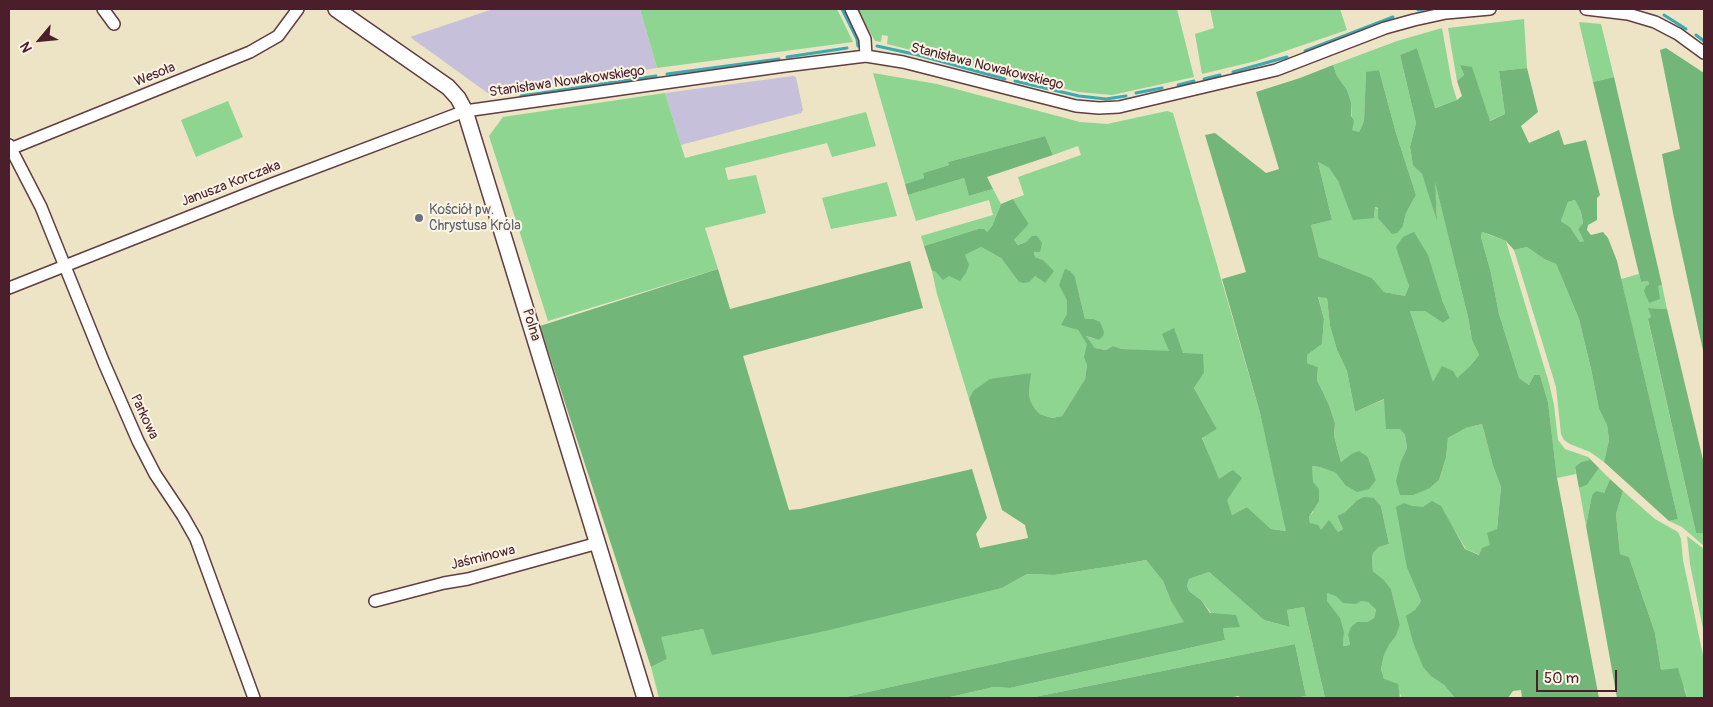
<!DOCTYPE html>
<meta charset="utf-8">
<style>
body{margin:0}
#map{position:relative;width:1713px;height:707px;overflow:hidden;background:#ede4c5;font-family:Pangolin,sans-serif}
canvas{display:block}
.frame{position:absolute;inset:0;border:10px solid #4a1f2b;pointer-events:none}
.north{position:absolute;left:15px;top:15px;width:50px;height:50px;-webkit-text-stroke:4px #fcf5e5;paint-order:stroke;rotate:242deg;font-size:14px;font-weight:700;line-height:20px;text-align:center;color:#4a1f2b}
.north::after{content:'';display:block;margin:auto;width:18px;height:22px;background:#4a1f2b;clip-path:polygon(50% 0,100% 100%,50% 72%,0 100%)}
.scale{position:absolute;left:1536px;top:670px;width:81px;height:22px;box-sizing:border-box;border:2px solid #4a1f2b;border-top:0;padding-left:6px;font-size:15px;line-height:18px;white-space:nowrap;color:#4a1f2b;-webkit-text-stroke:4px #fcf5e5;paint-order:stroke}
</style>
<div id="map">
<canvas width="1713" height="707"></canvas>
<div class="frame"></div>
<div class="north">N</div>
<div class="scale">50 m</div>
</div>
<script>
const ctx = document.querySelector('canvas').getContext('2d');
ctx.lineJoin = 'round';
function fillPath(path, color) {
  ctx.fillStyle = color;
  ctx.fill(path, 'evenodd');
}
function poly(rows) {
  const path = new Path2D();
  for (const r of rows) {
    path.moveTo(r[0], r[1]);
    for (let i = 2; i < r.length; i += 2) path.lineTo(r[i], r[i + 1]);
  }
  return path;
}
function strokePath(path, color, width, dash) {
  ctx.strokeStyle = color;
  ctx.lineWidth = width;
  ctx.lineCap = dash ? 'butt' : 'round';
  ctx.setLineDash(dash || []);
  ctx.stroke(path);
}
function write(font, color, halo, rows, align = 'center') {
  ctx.font = font + ' Pangolin,sans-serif';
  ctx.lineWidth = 4;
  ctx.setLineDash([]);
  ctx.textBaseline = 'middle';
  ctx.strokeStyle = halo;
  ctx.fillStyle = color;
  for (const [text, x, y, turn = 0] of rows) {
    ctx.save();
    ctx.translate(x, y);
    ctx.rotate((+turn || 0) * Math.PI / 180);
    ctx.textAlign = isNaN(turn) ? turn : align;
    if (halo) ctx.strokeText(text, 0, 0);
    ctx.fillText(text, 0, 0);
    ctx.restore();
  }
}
fillPath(poly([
 [493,9,640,9,657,68,489,94,410,37],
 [793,76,796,77,803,110,801,113,681,145,665,93]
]), '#c6c0da');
fillPath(poly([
 [640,9,837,9,853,42,657,68],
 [857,9,1177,9,1194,77,1112,95,1078,92,887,44,888,36,882,35,881,42,875,41],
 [1210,9,1340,9,1347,30,1256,61,1202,74,1195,34,1214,28],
 [1524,19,1527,68,1499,71,1505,114,1489,121,1460,66,1464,75,1457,81,1448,28],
 [1579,22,1601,24,1614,77,1593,82],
 [1442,28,1452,84,1457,100,1434,108,1417,48,1400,55,1416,123,1410,147,1413,164,1422,174,1437,218,1434,177,1468,317,1472,340,1479,355,1470,366,1457,378,1433,383,1410,311,1425,311,1443,323,1450,318,1442,300,1404,269,1409,286,1405,296,1384,292,1372,278,1319,257,1311,225,1332,220,1318,162,1329,168,1338,181,1345,197,1366,218,1374,218,1375,207,1403,226,1406,213,1416,195,1396,133,1379,70,1366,73,1364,121,1359,132,1352,130,1351,102,1347,90,1337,76,1333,65,1397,41],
 [873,73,937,84,1080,122,1107,124,1167,111,1173,113,1260,413,1287,531,1271,529,1247,507,1232,515,1202,437,1217,429,1194,388,1204,373,1169,352,1122,349,1113,346,1106,350,1095,348,1085,336,1099,340,1093,319,1085,319,1075,277,1059,285,1067,301,1067,315,1088,344,1085,355,1087,365,1085,379,1062,416,1052,418,1040,414,1035,409,1030,400,1029,391,1030,373,973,391,969,399,937,294,932,271,935,270,943,279,965,255,981,247,1001,258,1018,281,1035,276,1045,283,1043,260,1035,257,1034,251,1026,242,1018,245,1014,240,1029,224,1013,199,1024,195,1018,177,1081,155,1078,146,1053,155,1045,136,948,162,949,165,923,173,924,178,905,184],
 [665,93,685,158,866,112,876,146,832,157,827,143,725,168,728,180,756,175,766,213,705,228,718,269,548,321,489,136,503,117],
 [228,101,243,137,196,157,181,120],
 [964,178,969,196,993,189,1001,204,992,226,987,232,978,229,924,246,921,236,993,215,989,200,916,221,908,195],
 [887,182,897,216,831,229,822,198],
 [1575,200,1581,212,1583,223,1578,229,1584,241,1580,242,1570,227,1561,221,1568,202],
 [1482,232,1506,241,1549,383,1554,405,1558,440,1565,449,1588,457,1589,460,1581,462,1575,467,1576,474,1557,478,1548,402,1540,375,1534,375,1529,385,1519,378,1499,314,1491,273,1481,237],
 [1527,247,1544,259,1556,264,1579,319,1591,369,1599,409,1607,425,1609,440,1604,462,1590,452,1570,444,1564,440,1561,434,1556,387,1514,250],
 [1639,274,1641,282,1648,281,1649,285,1658,286,1662,285,1667,309,1649,308,1651,317,1648,320,1696,533,1704,533,1704,546,1682,527,1669,521,1678,519,1621,279],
 [1318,296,1327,298,1330,326,1337,350,1347,371,1355,412,1385,399,1400,429,1405,435,1407,448,1401,461,1430,488,1439,480,1446,458,1448,438,1466,428,1482,424,1493,466,1501,487,1497,529,1490,545,1480,555,1466,549,1447,518,1423,507,1412,507,1404,503,1407,568,1421,601,1415,610,1432,677,1444,685,1455,698,1400,698,1401,695,1384,679,1381,669,1384,655,1389,645,1396,636,1400,625,1391,589,1384,580,1373,571,1372,560,1373,553,1379,547,1389,544,1381,506,1374,498,1356,501,1345,512,1337,516,1343,529,1338,532,1326,524,1321,531,1310,523,1309,517,1313,512,1312,466,1320,467,1336,473,1345,485,1376,480,1368,457,1351,454,1341,462,1334,436,1335,423,1329,405,1317,380,1318,367,1307,363,1307,355,1322,344,1324,319],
 [1599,468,1610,479,1604,493,1592,495,1586,526,1579,488,1587,485],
 [1623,491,1655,519,1678,532,1681,539,1683,560,1704,660,1704,698,1687,698,1685,689,1661,670,1655,633,1629,557,1620,554,1616,514],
 [1687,536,1704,549,1704,634,1690,564],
 [1146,560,1163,581,1171,601,1185,622,841,698,659,698,651,667,667,659,660,637,703,629,713,654,1002,588,1027,574,1054,575,1119,565],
 [1209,572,1264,620,1290,627,1287,610,1304,607,1325,698,1294,698,1306,696,1295,644,1030,698,946,698,994,687,1010,688,1225,640,1223,628,1201,600,1189,591,1187,586,1189,579],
 [1327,593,1368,602,1376,610,1374,618,1367,622,1357,622,1348,635,1350,645,1343,646,1344,632,1327,601]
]), '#8dd590');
fillPath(poly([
 [1417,48,1435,108,1457,100,1462,96,1457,81,1464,75,1460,65,1472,67,1490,121,1505,114,1499,71,1527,68,1538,112,1521,126,1529,143,1559,130,1564,145,1586,140,1600,195,1597,198,1597,220,1588,225,1587,230,1591,235,1603,232,1608,238,1617,261,1678,519,1669,521,1604,462,1609,440,1607,425,1599,409,1591,369,1579,319,1556,264,1544,259,1527,247,1514,250,1506,241,1491,235,1482,232,1481,237,1491,273,1499,314,1519,378,1529,385,1534,375,1540,375,1548,402,1557,478,1599,698,1522,698,1521,690,1513,691,1508,698,1455,698,1444,685,1432,677,1423,667,1413,642,1406,616,1415,610,1421,601,1407,568,1396,507,1404,503,1412,506,1423,507,1432,501,1441,506,1465,549,1479,555,1482,548,1490,545,1487,533,1497,529,1501,487,1493,466,1482,424,1466,428,1448,438,1446,458,1439,480,1430,488,1413,495,1400,495,1396,481,1401,461,1407,448,1405,435,1400,429,1386,429,1384,399,1355,412,1347,371,1337,350,1330,326,1327,298,1318,297,1324,319,1322,344,1307,355,1307,363,1318,367,1317,380,1329,405,1335,423,1334,436,1341,462,1351,454,1359,451,1368,457,1376,480,1369,489,1357,492,1345,485,1336,473,1320,467,1312,466,1313,482,1319,489,1319,501,1309,517,1310,523,1318,525,1321,530,1329,520,1338,532,1343,529,1337,516,1345,512,1356,501,1364,497,1374,498,1381,506,1389,544,1379,547,1373,553,1372,560,1373,571,1384,580,1391,589,1400,625,1396,636,1389,645,1384,655,1381,669,1384,679,1398,684,1400,698,1325,698,1304,607,1287,610,1290,627,1264,620,1209,572,1189,579,1187,586,1189,591,1201,600,1210,613,1236,615,1240,627,1223,628,1225,640,1010,688,994,687,946,698,841,698,1184,622,1171,601,1163,581,1146,560,1119,565,1054,575,1027,574,1002,588,825,631,712,655,703,629,661,637,667,659,651,667,540,326,718,269,730,309,910,261,923,308,743,356,789,510,800,509,972,469,987,518,976,534,980,548,1028,538,1025,525,1002,510,969,399,973,391,990,379,1031,373,1029,391,1030,400,1035,409,1040,414,1052,418,1062,416,1085,379,1087,365,1084,357,1087,344,1078,330,1061,325,1067,314,1067,301,1059,285,1065,269,1070,271,1075,277,1085,319,1093,319,1100,322,1104,332,1103,336,1099,340,1086,336,1095,348,1106,350,1113,346,1122,349,1169,351,1162,334,1174,328,1183,353,1203,354,1204,373,1194,388,1217,429,1202,438,1219,479,1233,470,1242,478,1227,500,1232,515,1247,507,1271,529,1286,531,1260,413,1222,279,1246,272,1205,135,1215,133,1266,173,1279,169,1256,92,1300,78,1333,65,1337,76,1347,90,1351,102,1351,116,1354,121,1352,130,1359,132,1364,121,1366,72,1379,70,1396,133,1416,195,1406,213,1403,226,1397,233,1392,234,1378,218,1378,208,1375,207,1374,218,1353,220,1338,181,1329,168,1318,162,1332,220,1311,225,1319,257,1372,278,1384,292,1405,296,1409,286,1396,247,1403,237,1414,232,1428,255,1442,300,1450,318,1443,323,1425,311,1410,311,1433,382,1442,366,1453,371,1457,378,1470,366,1479,355,1472,340,1468,317,1435,182,1437,221,1422,174,1413,165,1410,147,1416,123,1400,55],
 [1575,200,1581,212,1583,223,1578,229,1584,241,1580,242,1570,227,1561,221,1568,202],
 [1327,593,1336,596,1343,603,1356,604,1361,601,1368,602,1376,610,1374,618,1367,622,1357,622,1351,627,1348,635,1350,645,1343,646,1344,632,1340,618,1327,601],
 [1666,48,1704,73,1704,355,1673,213,1662,154,1680,149,1660,50],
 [1614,77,1662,285,1658,286,1660,299,1649,303,1644,291,1646,286,1649,285,1648,281,1641,282,1593,82],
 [1045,136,1053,155,987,177,993,189,969,196,964,178,908,195,905,184,924,178,923,173,949,165,948,162],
 [1013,199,1029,224,1014,240,1018,245,1026,242,1032,236,1037,236,1042,243,1040,252,1034,252,1035,257,1043,260,1054,271,1045,283,1035,276,1029,282,1023,283,1018,281,1001,258,981,247,965,255,969,265,966,273,960,281,949,276,943,280,935,271,932,271,924,246,978,229,984,229,987,232,992,226,1001,204],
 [1648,308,1667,309,1704,464,1704,533,1696,533,1648,319,1651,317],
 [1588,457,1599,468,1587,485,1579,488,1575,467,1581,462,1589,460],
 [1610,479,1623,491,1616,514,1620,554,1629,557,1655,633,1661,670,1678,668,1687,698,1617,698,1586,526,1592,495,1596,491,1604,493],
 [1295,644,1306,696,1294,698,1242,698,1238,696,1230,698,1030,698]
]), '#72b67a');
strokePath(poly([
 [842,9,857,39,858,46],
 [1418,10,1425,9],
 [1664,15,1686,29],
 [1696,35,1704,41],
 [877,46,918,55,1005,79],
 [1305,51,1393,17],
 [787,57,847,48],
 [1233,72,1287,57],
 [667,74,779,59],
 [1204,79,1220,75],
 [1015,81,1079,96,1106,99,1126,96],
 [1178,85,1194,81],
 [1136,93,1162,88],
 [521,96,656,76]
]), '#39abb1', 3);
const minor = poly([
 [103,9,114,24],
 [851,9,865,39,866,56],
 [1586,9,1628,14,1655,22,1678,34,1704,53],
 [9,145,41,207,104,363,138,441,155,474,183,516,196,539,254,698],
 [10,149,250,52,278,36,298,9],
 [9,288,272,184,465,111,785,66,866,56,903,62,1076,106,1099,108,1119,107,1276,70,1385,28,1414,20,1446,13,1490,9],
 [375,601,444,583,468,579,598,543]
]);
const tertiary = poly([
 [336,9,448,87,458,98,465,111,645,698]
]);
strokePath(minor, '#623d42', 14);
strokePath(tertiary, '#623d42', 18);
strokePath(minor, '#fff', 11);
strokePath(tertiary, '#fff', 15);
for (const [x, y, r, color] of [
 [419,218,5,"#6b7280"]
]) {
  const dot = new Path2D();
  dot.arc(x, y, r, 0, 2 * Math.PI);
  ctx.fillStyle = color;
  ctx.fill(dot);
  strokePath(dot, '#fcf5e5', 2);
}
write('14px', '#4a1f2b', '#fcf5e5', [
 ["Stanisława Nowakowskiego",987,67,14],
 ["Wesoła",155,75,-22],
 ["Stanisława Nowakowskiego",567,82,-8],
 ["Janusza Korczaka",231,184,-21],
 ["Polna",531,325,73],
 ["Parkowa",144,417,65],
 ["Jaśminowa",483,558,-14]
]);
write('14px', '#5b616d', '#fcf5e5', [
 ["Kościół pw.",429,210],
 ["Chrystusa Króla",429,226]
], 'left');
</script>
